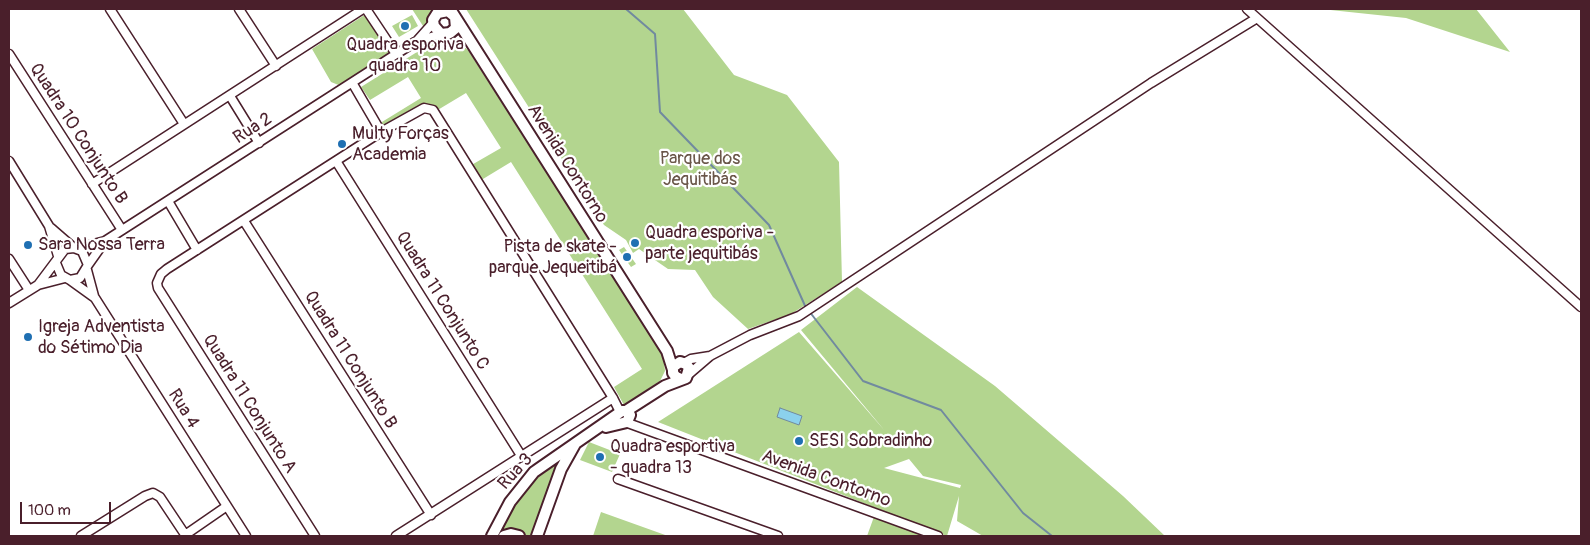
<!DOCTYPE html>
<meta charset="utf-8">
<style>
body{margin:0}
#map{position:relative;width:1590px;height:545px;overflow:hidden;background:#fff;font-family:Pangolin,sans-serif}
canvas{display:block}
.frame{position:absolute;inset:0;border:10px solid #4a1f2b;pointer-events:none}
.scale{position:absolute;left:20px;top:502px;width:91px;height:22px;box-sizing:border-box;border:2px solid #4a1f2b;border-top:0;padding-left:6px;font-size:15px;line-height:18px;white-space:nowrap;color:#4a1f2b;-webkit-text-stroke:4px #fff;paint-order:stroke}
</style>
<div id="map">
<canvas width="1590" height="545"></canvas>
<div class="frame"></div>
<div class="scale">100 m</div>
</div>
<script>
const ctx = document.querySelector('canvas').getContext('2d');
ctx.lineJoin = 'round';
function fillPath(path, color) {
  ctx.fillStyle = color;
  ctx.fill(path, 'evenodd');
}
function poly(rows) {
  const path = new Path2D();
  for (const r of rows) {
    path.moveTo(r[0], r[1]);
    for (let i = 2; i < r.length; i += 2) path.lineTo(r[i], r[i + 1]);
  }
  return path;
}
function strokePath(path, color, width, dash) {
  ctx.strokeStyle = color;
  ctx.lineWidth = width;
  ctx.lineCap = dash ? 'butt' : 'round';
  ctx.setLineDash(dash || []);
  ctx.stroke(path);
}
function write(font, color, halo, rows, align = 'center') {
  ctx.font = font + ' Pangolin,sans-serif';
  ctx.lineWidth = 4.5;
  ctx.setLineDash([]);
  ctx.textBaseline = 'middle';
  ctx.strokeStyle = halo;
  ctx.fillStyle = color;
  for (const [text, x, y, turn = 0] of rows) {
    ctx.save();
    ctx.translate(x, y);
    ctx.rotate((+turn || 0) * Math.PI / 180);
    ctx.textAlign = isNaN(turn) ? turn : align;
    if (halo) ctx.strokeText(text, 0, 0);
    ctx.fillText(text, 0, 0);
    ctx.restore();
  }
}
fillPath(poly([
 [412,9,437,9,425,29],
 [466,9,683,9,734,75,787,95,839,162,842,282,791,314,748,329,713,297,695,270,668,269,639,249,633,253,626,240,604,225],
 [1321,9,1476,9,1510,52,1406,18],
 [366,14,392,52,341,86,331,82,312,49],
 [412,15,418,26,399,37,392,26],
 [447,40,462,45,468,50,663,355,665,371,660,381,624,405,614,387,642,369,511,162,478,182,468,167,501,148,466,93,436,111,431,108,381,132,377,125,421,98,408,77,370,100,361,87,433,42],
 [624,247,636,264,631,267,619,250],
 [857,287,995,386,1123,496,1165,536,983,536,957,521,959,496,947,536,658,422,799,332,885,431,801,330],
 [909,459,923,476,961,485,960,488,884,468],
 [589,442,620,454,612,472,580,460],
 [555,461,561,469,537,536,492,536,521,486],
 [601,512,668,536,593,536],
 [875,514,938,536,867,536]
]), '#b3d58f');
const water = poly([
 [780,408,802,416,799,425,777,417,780,408]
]);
fillPath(water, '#8bd1ed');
strokePath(water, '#718a9f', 1);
strokePath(poly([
 [626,9,655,34,660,112,769,225,806,308],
 [809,311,863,381,941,410,1023,513,1052,536]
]), '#718a9f', 2);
const minor = poly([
 [110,9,184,124],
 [239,9,276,66],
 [366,9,396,54],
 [1247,9,1581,307],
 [416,42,433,23],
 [9,54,122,230],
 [353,84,381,132],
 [230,96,259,143],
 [9,161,49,226,58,256],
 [336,161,522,457],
 [92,184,363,9],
 [168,201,197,250],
 [244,221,431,515],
 [51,228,74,248],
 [78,248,105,241,415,42,441,34],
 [9,259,29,290],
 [88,265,105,241],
 [87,270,94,296],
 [70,280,95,298,246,536],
 [38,285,65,249,74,248,82,251,88,265,80,278,70,280,61,275,56,263],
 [9,303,38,285,65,278],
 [684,363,691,359,710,356],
 [689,374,710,356,750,335,799,316,1151,83,1257,18],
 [625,422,938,536],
 [618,479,778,536],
 [185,535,227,506],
 [81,536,145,496,153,493,160,497,186,536],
 [315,536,158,288,157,283,161,274,167,269,381,132,424,108,433,110,613,398,620,412],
 [396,536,613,398]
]);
const major = poly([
 [450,9,667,351,673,370],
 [438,13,448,11,455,17,456,28,450,33,441,34,434,26,433,20,440,9],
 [606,427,627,422,630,415,626,411],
 [492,536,510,502,534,472,622,411,626,411,665,386,686,378,689,368,686,364,680,362,673,367,673,373,676,377,681,379],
 [504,536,511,534,519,536],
 [537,536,561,469,575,444]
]);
strokePath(minor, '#4a1f2b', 11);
strokePath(major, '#4a1f2b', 14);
strokePath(minor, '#fff', 8);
strokePath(major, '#fff', 10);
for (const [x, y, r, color] of [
 [405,26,5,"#1f6fb2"],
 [342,144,5,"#1f6fb2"],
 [635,243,5,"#1f6fb2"],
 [28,245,5,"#1f6fb2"],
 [627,257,5,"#1f6fb2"],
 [28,337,5,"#1f6fb2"],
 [799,441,5,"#1f6fb2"],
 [600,457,5,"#1f6fb2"]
]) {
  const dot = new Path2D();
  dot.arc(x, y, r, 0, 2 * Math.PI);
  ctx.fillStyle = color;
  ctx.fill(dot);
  strokePath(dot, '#fff', 2);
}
write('18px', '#4a1f2b', '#fff', [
 ["Quadra esporiva",405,45,"center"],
 ["quadra 10",405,66,"center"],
 ["Multy Forças",352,134],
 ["Academia",352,155],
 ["Quadra esporiva -",645,233],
 ["parte jequitibás",645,254],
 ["Sara Nossa Terra",38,245],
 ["Pista de skate -",617,247,"right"],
 ["parque Jequeitibá",617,268,"right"],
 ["Igreja Adventista",38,327],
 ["do Sétimo Dia",38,348],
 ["SESI Sobradinho",809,441],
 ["Quadra esportiva",610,447],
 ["- quadra 13",610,468]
], 'left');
write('18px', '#4a1f2b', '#fff', [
 ["Rua 2",253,129,-32],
 ["Quadra 10 Conjunto B",78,134,57],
 ["Avenida Contorno",567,164,58],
 ["Quadra 11 Conjunto C",442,301,58],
 ["Quadra 11 Conjunto B",350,360,58],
 ["Quadra 11 Conjunto A",249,404,58],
 ["Rua 4",183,409,58],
 ["Rua 3",516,472,-48],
 ["Avenida Contorno",826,479,20]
]);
write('18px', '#6a5649', '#fff', [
 ["Parque dos",700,159],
 ["Jequitibás",700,180]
]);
</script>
